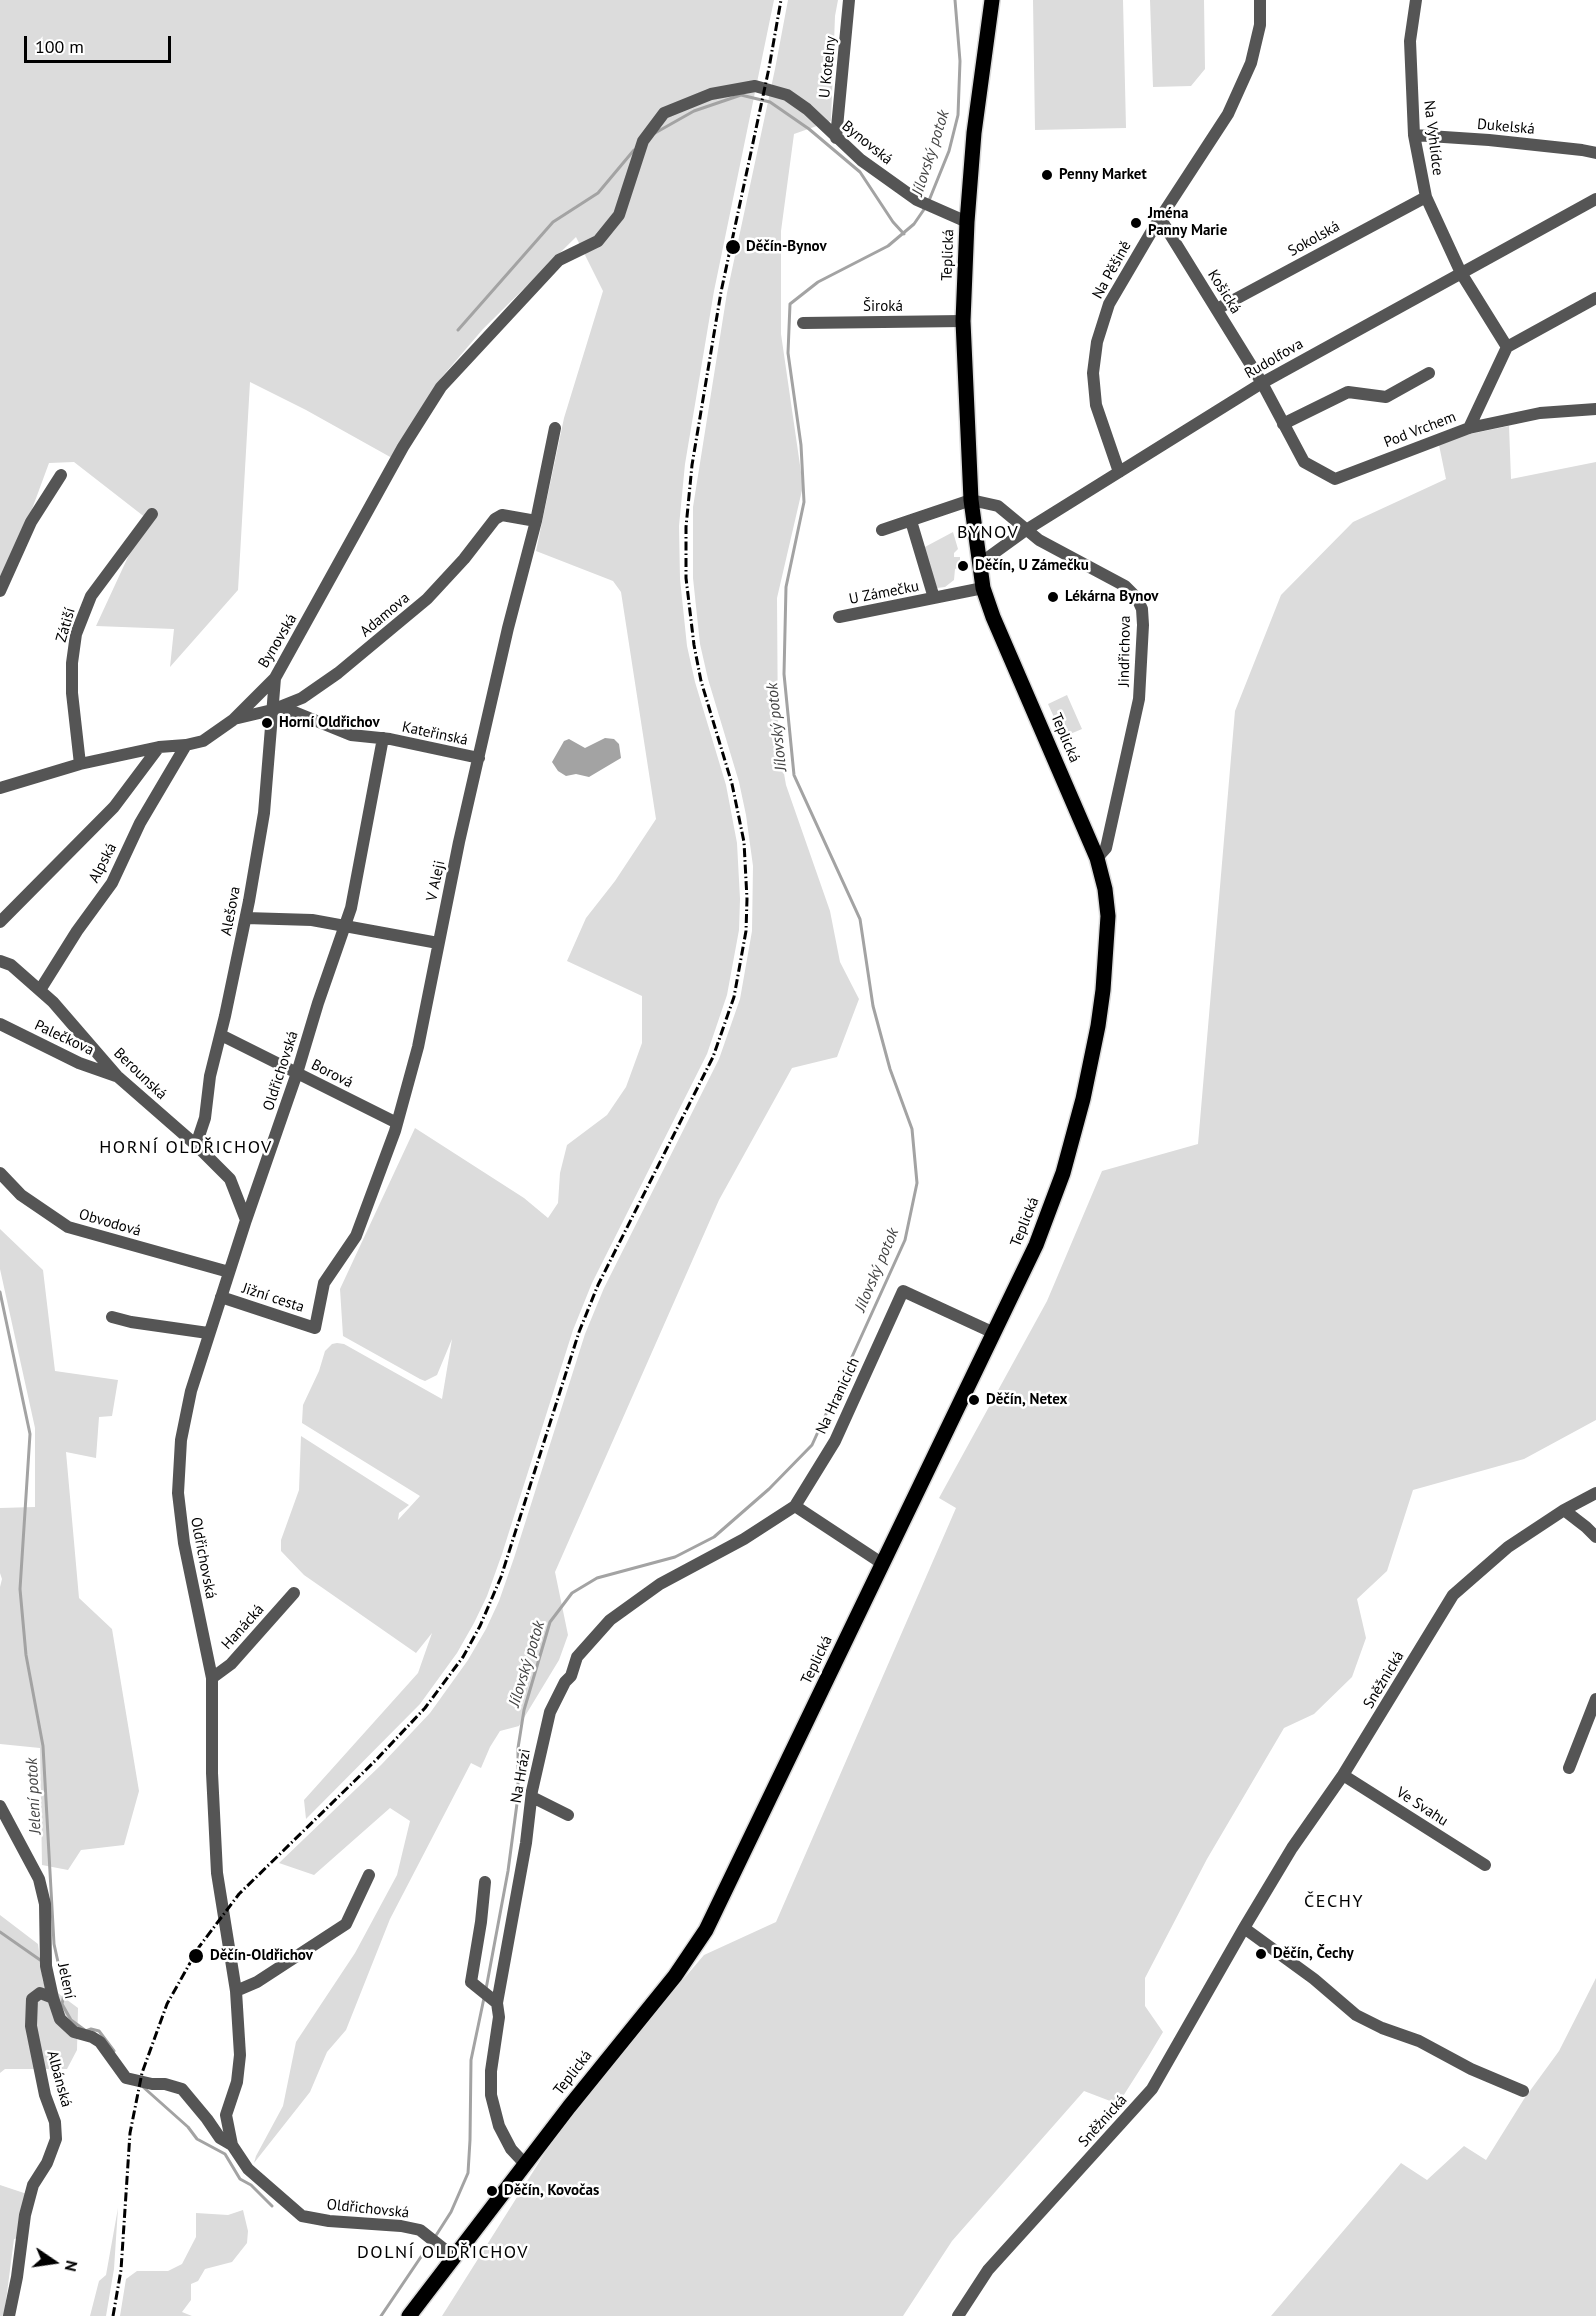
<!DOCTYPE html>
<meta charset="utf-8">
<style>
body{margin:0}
#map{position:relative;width:1596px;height:2316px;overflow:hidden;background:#fff;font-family:"PT Sans",sans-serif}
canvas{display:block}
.north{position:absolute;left:24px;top:2232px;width:60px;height:60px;-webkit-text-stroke:4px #fff;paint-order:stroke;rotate:103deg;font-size:16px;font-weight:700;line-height:24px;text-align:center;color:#000}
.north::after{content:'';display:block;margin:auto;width:21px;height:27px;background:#000;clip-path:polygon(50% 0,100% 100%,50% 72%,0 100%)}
.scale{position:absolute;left:24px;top:36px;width:147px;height:27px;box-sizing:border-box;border:3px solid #000;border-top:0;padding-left:8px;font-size:18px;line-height:21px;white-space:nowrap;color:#000;-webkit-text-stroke:4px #fff;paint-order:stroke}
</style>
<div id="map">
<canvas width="1596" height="2316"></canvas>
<div class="north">N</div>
<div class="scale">100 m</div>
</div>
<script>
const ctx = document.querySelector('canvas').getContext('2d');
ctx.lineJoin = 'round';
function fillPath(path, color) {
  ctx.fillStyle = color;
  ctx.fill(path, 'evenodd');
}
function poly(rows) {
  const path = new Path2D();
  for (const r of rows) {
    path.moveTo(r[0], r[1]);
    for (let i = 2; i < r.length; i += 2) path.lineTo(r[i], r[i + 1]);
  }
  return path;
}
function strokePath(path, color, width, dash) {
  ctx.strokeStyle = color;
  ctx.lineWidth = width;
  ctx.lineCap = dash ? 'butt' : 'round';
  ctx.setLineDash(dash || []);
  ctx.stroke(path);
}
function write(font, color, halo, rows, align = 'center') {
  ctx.font = font + ' "PT Sans",sans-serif';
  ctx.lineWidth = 5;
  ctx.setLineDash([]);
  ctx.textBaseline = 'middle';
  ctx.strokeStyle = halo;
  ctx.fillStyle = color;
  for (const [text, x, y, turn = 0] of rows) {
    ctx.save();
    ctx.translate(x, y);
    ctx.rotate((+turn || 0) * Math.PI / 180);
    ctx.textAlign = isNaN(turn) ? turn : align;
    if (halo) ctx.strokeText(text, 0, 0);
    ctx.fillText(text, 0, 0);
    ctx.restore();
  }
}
fillPath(poly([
 [0,0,774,0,714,291,685,464,679,526,680,579,687,646,695,682,726,785,737,843,740,899,739,930,727,995,707,1054,592,1283,573,1330,502,1554,487,1596,474,1623,457,1653,420,1704,306,1819,304,1800,418,1673,432,1633,416,1653,304,1575,281,1551,281,1540,299,1490,301,1436,409,1505,399,1513,398,1520,420,1496,302,1423,303,1405,319,1371,325,1351,332,1344,337,1343,344,1344,442,1399,452,1339,437,1375,425,1381,420,1379,343,1336,340,1289,415,1128,524,1198,548,1218,558,1203,560,1173,567,1145,607,1115,626,1087,642,1043,642,996,567,961,586,918,615,881,656,819,621,592,613,581,536,551,564,418,603,291,576,237,483,329,441,378,392,458,306,410,250,382,238,590,170,667,174,629,96,626,146,518,74,462,49,463,0,596],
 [788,0,838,0,835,16,831,121,794,134,781,231,781,334,803,486,777,598,778,739,786,785,830,911,840,962,859,999,837,1057,792,1068,719,1200,555,1572,568,1635,559,1660,519,1726,500,1731,490,1747,481,1768,471,1763,390,1919,346,2030,327,2052,310,2092,254,2163,256,2156,283,2106,296,2042,355,1953,397,1875,410,1821,390,1808,314,1875,279,1863,381,1765,430,1713,468,1660,486,1629,499,1601,514,1558,585,1334,604,1288,719,1059,740,999,752,931,753,866,746,815,739,782,708,679,700,644,693,578,693,507,727,293,775,69],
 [1033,0,1123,0,1126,128,1035,130],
 [1150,0,1204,0,1205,69,1191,86,1153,87],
 [1509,426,1511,479,1596,462,1596,1420,1524,1459,1413,1490,1387,1571,1357,1599,1366,1638,1352,1677,1314,1714,1284,1728,1207,1859,1145,1978,1145,2006,1163,2032,1148,2057,1118,2104,1084,2091,952,2241,903,2316,442,2316,572,2110,704,1955,776,1922,956,1508,939,1498,1047,1301,1102,1171,1198,1144,1235,711,1281,595,1353,522,1446,479,1439,445,1465,435],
 [953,532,958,549,954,553,954,557,960,557,960,567,955,569,954,580,945,587,937,588,923,548],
 [1067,695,1082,729,1063,737,1048,704],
 [0,1229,43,1270,55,1371,118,1380,112,1416,99,1417,96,1458,66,1452,79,1598,112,1629,139,1791,124,1845,81,1850,68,1870,42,1865,40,1748,0,1744,0,1587,2,1579,0,1573,0,1508,35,1507,35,1428,0,1269],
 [0,1915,38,1944,43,1982,78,2008,77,2050,67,2069,5,2069,0,2073],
 [1596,1978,1596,2316,1271,2316,1401,2163,1427,2180,1464,2146,1486,2160,1524,2099,1559,2051],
 [0,2185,27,2194,19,2238,14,2239,4,2316,0,2316],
 [118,2208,114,2269,106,2316,90,2316,99,2281,106,2275],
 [243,2210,248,2231,247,2243,232,2262,205,2269,198,2281,191,2284,191,2300,182,2312,192,2316,120,2316,126,2279,137,2271,168,2271,182,2264,196,2237,196,2213,228,2215]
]), '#dcdcdc');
fillPath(poly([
 [605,738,614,739,619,744,621,758,589,777,576,774,566,776,558,771,552,762,564,741,569,739,585,748]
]), '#a3a3a3');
strokePath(poly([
 [655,133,694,111,741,95,770,102,809,129,860,172,893,222,904,234],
 [928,203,949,151,958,115,960,61,955,0],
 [458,330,553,222,598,193,634,150],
 [0,1292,30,1434,20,1589,26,1655,43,1746,54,1944,62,1980,66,1985,62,2004,71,2020,86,2031,91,2029,99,2031,114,2051],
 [0,1932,43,1962],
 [486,1989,508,1871,518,1796,518,1748,524,1710,550,1622,572,1593,597,1578,675,1557,714,1537,769,1489,812,1445,905,1240,917,1183,912,1129,890,1069,873,1006,860,919,794,775,784,674,786,587,804,502,801,445,788,353,790,304,818,282,888,246,914,224,925,208],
 [142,2086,188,2127,197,2139,225,2154,240,2179,251,2185,272,2206],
 [435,2237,451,2212,468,2173,470,2140,471,2060,484,1998],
 [381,2316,431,2242]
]), '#a3a3a3', 3);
const major = poly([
 [409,2316,569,2107,675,1976,706,1930,1036,1245,1063,1173,1083,1099,1098,1026,1103,990,1108,916,1105,889,1097,858,993,617,983,588,971,500,963,321,967,222,974,133,992,0]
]);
strokePath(major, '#dbdbdb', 18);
strokePath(poly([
 [1416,0,1410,41,1414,135,1426,197,1461,273,1507,347],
 [1414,135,1489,140,1582,150,1596,153],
 [836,138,849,0],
 [1160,218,1262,383,1304,462,1335,479,1469,428,1540,413,1596,409],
 [1217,309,1426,197],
 [803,323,963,321],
 [1283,424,1348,392,1386,397,1429,373],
 [1469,428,1507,347,1596,298],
 [1119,472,1096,405,1093,373,1097,342,1109,304,1153,229,1228,114,1251,63,1260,25,1260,0],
 [911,521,934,598],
 [882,530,971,500,998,506,1039,540,1125,586,1137,598,1142,609,1143,625,1139,699,1106,848,1097,858],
 [979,564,1026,530,1262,383,1596,199],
 [0,591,31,522,61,475],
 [839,617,983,588],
 [282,707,351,735,390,739,479,758],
 [234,719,272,710,302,698,338,673,427,599,464,559,495,519,502,515,536,521],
 [383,738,351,908,318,1003,297,1073,246,1220,191,1391,181,1440,178,1493,184,1543,212,1678,212,1773,217,1873,236,1991,240,2055,237,2082,226,2115,232,2145,248,2169,302,2216,329,2221,401,2226,420,2230,454,2257],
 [80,764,72,693,72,663,76,634,91,596,152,514],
 [0,788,80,764,159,747,186,745,203,741,233,720,275,678,403,447,441,387,559,260,598,241,619,215,643,141,664,113,711,94,755,86,787,95,807,109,861,160,917,200,967,222],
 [246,918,312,920,438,943],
 [0,922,114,807,159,747],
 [0,961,11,965,53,1002,117,1076,196,1145,230,1179,246,1220],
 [40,990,77,931,112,883,140,823,186,745],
 [0,1024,79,1063,116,1076],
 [221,1035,397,1123],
 [196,1145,205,1118,210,1076,225,1016,249,901,264,813,275,678],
 [0,1173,21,1195,68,1227,229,1272],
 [221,1297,315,1328,324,1283,356,1236,395,1131,418,1047,459,842,508,628,536,521,555,428],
 [112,1317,131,1322,208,1333],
 [1564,1510,1586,1527,1596,1537],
 [883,1564,795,1506,835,1441,903,1291,994,1333],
 [212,1678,231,1664,294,1593],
 [1569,1768,1596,1699],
 [1343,1775,1485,1865],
 [532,1797,568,1815],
 [0,1806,39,1879,45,1904,46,1966,53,1998,60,2019,74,2032,92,2037,100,2042,126,2078,152,2084,165,2084,182,2089,207,2119,220,2138,232,2145],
 [485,1882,481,1922,471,1982,497,2003],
 [1244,1928,1314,1979,1356,2015,1382,2028,1419,2041,1471,2069,1523,2091],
 [236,1991,257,1982,346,1924,369,1875],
 [525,2164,511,2149,499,2126,491,2095,491,2071,499,2017,497,2003,526,1843,532,1791,550,1712,565,1682,571,1676,577,1657,610,1620,660,1584,744,1539,795,1506],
 [9,2316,17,2277,25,2215,33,2185,47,2163,56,2139,55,2122,45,2095,31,2026,32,1999,40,1993,53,1998],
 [958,2316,988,2270,1152,2089,1244,1928,1292,1848,1343,1775,1453,1595,1508,1547,1564,1510,1596,1493]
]), '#555', 12);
strokePath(major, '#000', 15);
strokePath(poly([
 [113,2316,121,2270,130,2133,142,2073,167,2004,199,1947,239,1894,376,1760,425,1708,463,1657,480,1626,501,1577,579,1332,598,1285,713,1057,734,997,746,931,747,899,744,842,732,784,701,681,694,645,686,578,686,527,692,465,721,292,769,68,781,0]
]), '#000', 3, [9, 3, 1.5, 3]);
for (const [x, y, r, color] of [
 [1047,175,6,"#000"],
 [1136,223,6,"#000"],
 [733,247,8,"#000"],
 [963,566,6,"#000"],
 [1053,597,6,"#000"],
 [267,723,6,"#000"],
 [974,1400,6,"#000"],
 [1261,1954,6,"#000"],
 [196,1956,8,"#000"],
 [492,2191,6,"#000"]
]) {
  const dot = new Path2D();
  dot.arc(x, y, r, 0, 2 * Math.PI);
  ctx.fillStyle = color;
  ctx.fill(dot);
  strokePath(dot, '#fff', 2);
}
write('15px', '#000', '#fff', [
 ["U Kotelny",828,67,-84],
 ["Dukelská",1506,127,5],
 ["Na Vyhlídce",1433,138,83],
 ["Bynovská",867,143,39],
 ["Sokolská",1314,239,-29],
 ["Teplická",948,255,-88],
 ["Na Pěšině",1112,270,-61],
 ["Košická",1224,292,58],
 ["Široká",883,307],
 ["Rudolfova",1274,359,-30],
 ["Pod Vrchem",1420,430,-21],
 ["U Zámečku",884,593,-11],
 ["Adamova",385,615,-40],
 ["Zátiší",66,625,-74],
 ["Bynovská",278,641,-59],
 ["Jindřichova",1125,651,-89],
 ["Kateřinská",435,734,12],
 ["Teplická",1065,738,67],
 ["Alpská",103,863,-62],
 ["V Aleji",436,881,-78],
 ["Alešova",231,911,-79],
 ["Palečkova",64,1038,25],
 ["Oldřichovská",281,1071,-72],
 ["Berounská",140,1074,44],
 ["Borová",332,1074,27],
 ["Teplická",1025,1222,-68],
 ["Obvodová",110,1223,16],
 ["Jižní cesta",273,1298,18],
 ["Na Hranicích",838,1396,-65],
 ["Oldřichovská",203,1558,79],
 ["Hanácká",243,1627,-48],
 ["Teplická",817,1660,-64],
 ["Sněžnická",1384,1680,-59],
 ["Na Hrázi",521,1776,-80],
 ["Ve Svahu",1422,1807,33],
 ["Jelení",66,1981,78],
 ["Teplická",573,2073,-52],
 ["Albánská",59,2079,75],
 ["Sněžnická",1103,2121,-48],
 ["Oldřichovská",368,2209,6]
]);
write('bold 15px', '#000', '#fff', [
 ["Penny Market",1059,175],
 ["Jména",1148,214],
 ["Panny Marie",1148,231],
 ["Děčín-Bynov",746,247],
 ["Děčín, U Zámečku",975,566],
 ["Lékárna Bynov",1065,597],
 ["Horní Oldřichov",279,723],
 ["Děčín, Netex",986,1400],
 ["Děčín, Čechy",1273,1954],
 ["Děčín-Oldřichov",210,1956],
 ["Děčín, Kovočas",504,2191]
], 'left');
write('italic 16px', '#444', '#fff', [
 ["Jílovský potok",931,153,-72],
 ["Jílovský potok",777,727,-96],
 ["Jílovský potok",877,1270,-67],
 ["Jílovský potok",527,1664,-73],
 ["Jelení potok",34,1796,-93]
]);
ctx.letterSpacing = '1.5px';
write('18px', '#000', '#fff', [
 ["BYNOV",988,533],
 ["HORNÍ OLDŘICHOV",186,1148],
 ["ČECHY",1334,1902],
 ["DOLNÍ OLDŘICHOV",443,2253]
]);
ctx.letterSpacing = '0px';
</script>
